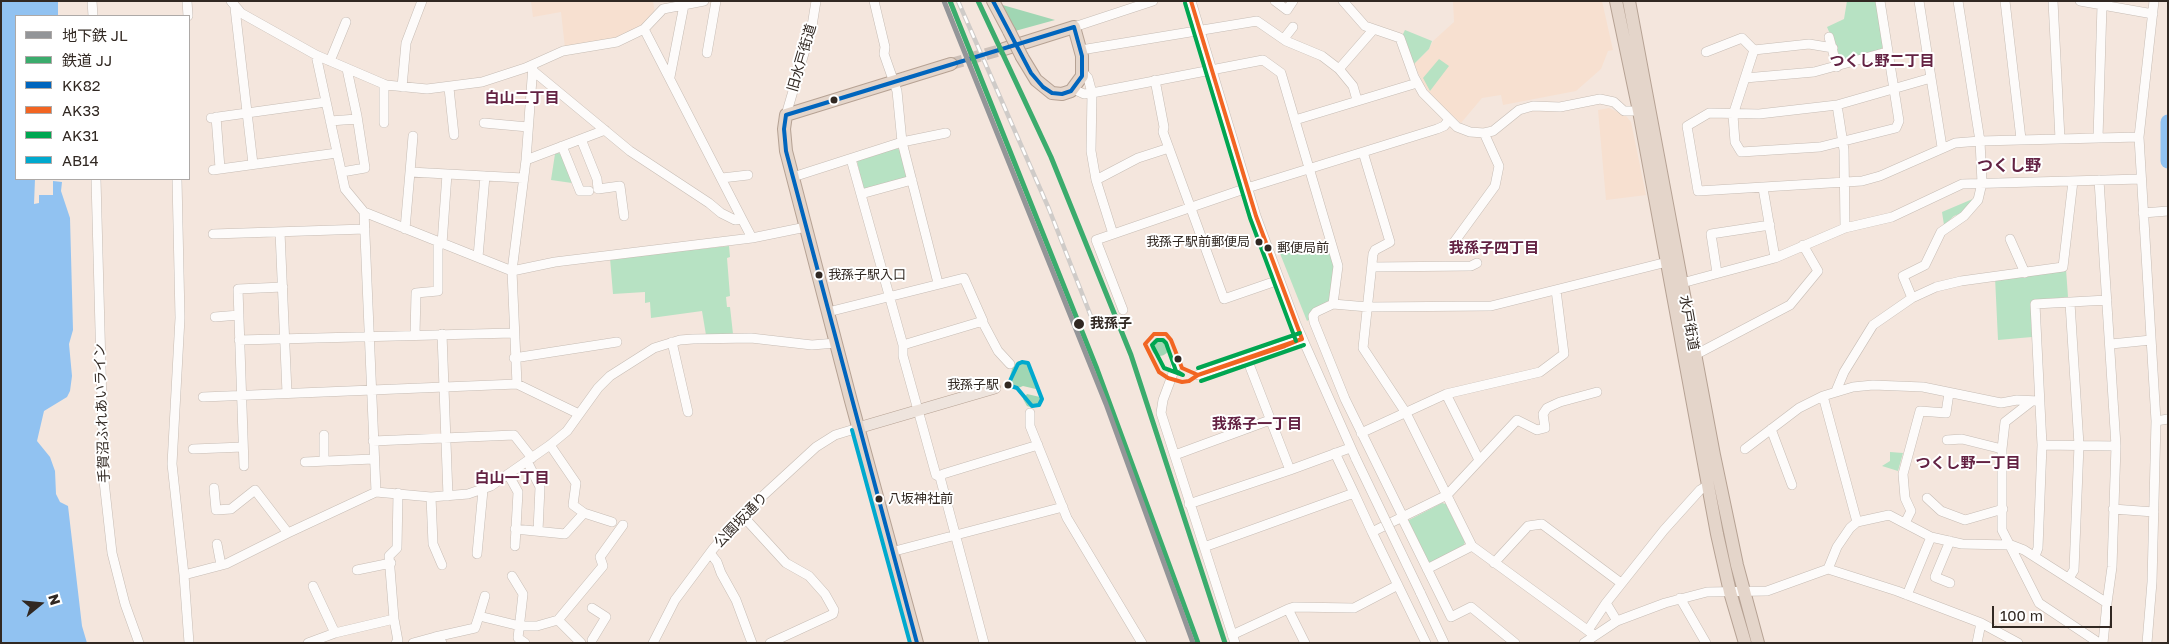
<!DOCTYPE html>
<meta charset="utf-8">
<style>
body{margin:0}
#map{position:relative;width:2169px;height:644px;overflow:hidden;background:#f4e6dd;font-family:"Golos Text","Noto Sans JP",sans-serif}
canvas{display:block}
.frame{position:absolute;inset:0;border:2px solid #312822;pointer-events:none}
.legend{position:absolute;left:15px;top:15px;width:175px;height:165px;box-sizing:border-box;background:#fff;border:1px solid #ada9a7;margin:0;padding:6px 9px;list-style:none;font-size:15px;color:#312822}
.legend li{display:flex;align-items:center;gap:10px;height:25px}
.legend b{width:25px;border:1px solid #ada9a7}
.north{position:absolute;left:15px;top:579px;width:50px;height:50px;-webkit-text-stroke:4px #fff;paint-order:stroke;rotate:73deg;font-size:14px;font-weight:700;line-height:20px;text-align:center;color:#312822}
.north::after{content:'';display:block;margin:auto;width:18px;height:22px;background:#312822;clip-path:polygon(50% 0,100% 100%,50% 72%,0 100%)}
.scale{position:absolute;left:1992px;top:606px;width:120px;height:22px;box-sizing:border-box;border:2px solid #312822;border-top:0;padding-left:6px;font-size:15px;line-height:18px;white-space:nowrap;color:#312822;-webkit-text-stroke:4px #fff;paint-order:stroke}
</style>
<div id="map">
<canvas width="2169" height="644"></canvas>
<div class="frame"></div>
<ul class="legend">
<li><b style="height:6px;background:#939598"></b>地下鉄 JL</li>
<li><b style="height:6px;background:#3bac6d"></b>鉄道 JJ</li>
<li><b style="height:6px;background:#0065bd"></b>KK82</li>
<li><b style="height:6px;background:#f26522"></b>AK33</li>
<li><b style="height:6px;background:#00a651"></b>AK31</li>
<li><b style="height:6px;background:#00a9ce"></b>AB14</li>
</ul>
<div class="north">N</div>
<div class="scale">100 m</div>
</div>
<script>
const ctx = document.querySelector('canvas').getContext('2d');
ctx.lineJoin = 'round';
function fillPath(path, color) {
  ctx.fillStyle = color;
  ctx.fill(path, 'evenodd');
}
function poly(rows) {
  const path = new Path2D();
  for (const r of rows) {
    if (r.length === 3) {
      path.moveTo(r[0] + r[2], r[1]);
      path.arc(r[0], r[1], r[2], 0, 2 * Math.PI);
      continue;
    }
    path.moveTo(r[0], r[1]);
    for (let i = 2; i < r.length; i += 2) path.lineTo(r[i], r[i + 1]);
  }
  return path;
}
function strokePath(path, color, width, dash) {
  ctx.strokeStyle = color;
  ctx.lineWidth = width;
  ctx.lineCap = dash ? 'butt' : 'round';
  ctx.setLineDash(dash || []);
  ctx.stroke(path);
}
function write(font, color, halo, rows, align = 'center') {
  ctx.font = font + ' "Golos Text","Noto Sans JP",sans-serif';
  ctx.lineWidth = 4;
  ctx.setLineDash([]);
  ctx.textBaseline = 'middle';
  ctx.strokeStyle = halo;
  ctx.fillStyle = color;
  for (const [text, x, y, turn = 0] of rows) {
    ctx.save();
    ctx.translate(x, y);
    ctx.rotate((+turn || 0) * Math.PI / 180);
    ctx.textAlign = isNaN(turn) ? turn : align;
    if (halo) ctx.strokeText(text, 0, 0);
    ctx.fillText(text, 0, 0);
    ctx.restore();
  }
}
fillPath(poly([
 [531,1,653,1,655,13,647,24,624,38,565,48,561,12,533,17],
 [1453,1,1602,1,1613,50,1608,51,1601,69,1576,91,1503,105,1501,95,1482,98,1461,123,1436,101,1424,85,1414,64,1429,49,1433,41,1454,22],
 [1609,108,1626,116,1631,122,1646,195,1606,200,1598,110]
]), '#f7e0d0');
fillPath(poly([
 [1847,1,1877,1,1884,46,1881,49,1844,61,1840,58,1832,33,1830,34,1827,27,1844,19],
 [1405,30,1432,41,1429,49,1413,65,1407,44,1402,36],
 [1439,59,1449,66,1430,91,1423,78],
 [896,148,900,150,907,177,904,180,866,191,863,189,857,161],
 [558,153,562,154,572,183,551,180,555,154],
 [1975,198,1964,212,1954,216,1944,225,1942,212],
 [1315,240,1317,246,1327,244,1334,266,1330,300,1311,311,1310,319,1307,321,1279,251],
 [729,246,730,257,727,258,730,296,726,297,727,307,730,307,733,334,706,335,702,311,651,318,650,302,645,303,645,292,613,294,610,258],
 [2066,269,2068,297,2031,301,2032,337,1998,340,1995,277],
 [1890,452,1903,453,1898,471,1882,466,1890,461],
 [1442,503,1446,504,1465,542,1463,547,1427,564,1407,521]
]), '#b7e2c3');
fillPath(poly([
 [999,4,1055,20,1015,31],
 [1160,347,9],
 [1018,361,1023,361,1031,367,1040,390,1023,386,1016,389,1007,386,1013,366],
 [1027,394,1040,397,1041,403,1033,408,1027,406,1023,399]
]), '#a0d6b3');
fillPath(poly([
 [1,1,58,1,58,16,16,16,16,179,35,179,34,204,39,203,39,195,53,195,53,181,62,182,61,191,70,218,73,330,69,344,72,376,70,391,67,397,44,411,37,441,50,457,55,471,56,494,60,502,68,506,82,626,87,643,1,643]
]), '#91c2f1');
strokePath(poly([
 [2168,122,2168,161]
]), '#91c2f1', 15);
strokePath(poly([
 [951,64,1004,49]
]), '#cdc0b8', 12, [12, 6]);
const minor = poly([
 [92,1,93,16],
 [187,1,188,16],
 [231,1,241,13,316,55,386,85,427,89,482,82,525,68,563,51,617,42,644,29,663,9,704,1],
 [874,1,885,47,884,54,897,91,902,142,938,283],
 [1191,1,1256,216,1296,324,1356,459],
 [1275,1,1287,10,1293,1],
 [1343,1,1365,26,1400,38,1414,77,1423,93,1457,127,1470,132,1484,133,1493,131,1519,110,1533,106,1560,107,1600,99,1614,102,1624,111,1639,111],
 [1919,1,1931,78,1837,105,1759,114,1709,113,1687,126,1698,191,1862,181,1880,176,1955,143,1980,141,1958,1],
 [2005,1,2021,139],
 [2053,1,2060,139],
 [2080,1,2153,14],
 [235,8,253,164],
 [1074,27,1153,1],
 [644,29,742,219],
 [1829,37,1837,67],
 [1286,41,1286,36,1293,27],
 [1833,48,1809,44,1754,50,1733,115,1735,142,1741,152,1820,147,1896,128,1899,121,1880,1],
 [1081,50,1257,21,1286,41,1322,56,1339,69],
 [1706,52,1742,38,1754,50],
 [707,53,716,1],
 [316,55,345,189,364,212,512,271,555,262,752,238],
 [330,61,346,22],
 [532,70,630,151,709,203,721,213,735,220,742,219,752,238,806,227],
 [1082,71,1088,78,1092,93,1091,151,1096,180,1113,234],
 [670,77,684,5],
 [1745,78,1814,72,1887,52],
 [1931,78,1942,147],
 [1155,80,1164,127,1163,132,1224,299,1279,280],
 [384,84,384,123],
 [402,87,406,43,422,1],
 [449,88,454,135],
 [1073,89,1084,94,1092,93,1263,60,1281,73,1338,266,1333,304],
 [1357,100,1353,86,1339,69,1373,30],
 [1837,105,1844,150,1845,228],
 [786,115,812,26,816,1],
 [216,117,220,168],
 [211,118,326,102],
 [1295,120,1417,83],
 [330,121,357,119],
 [484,123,528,127],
 [2098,138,2102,5],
 [581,139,597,179,598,189,620,186,624,216],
 [562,146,580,191,589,191],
 [1363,152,1390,242,1375,250,1373,254,1363,348,1406,413,1472,546],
 [851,159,903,345,903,356,936,475,940,477],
 [526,160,605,130],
 [213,170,337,153],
 [342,172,365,168,357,116,347,69],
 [410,172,413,136],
 [485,176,523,178],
 [793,177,902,142,946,133],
 [722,178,748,175],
 [96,179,104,481,112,553,125,604,139,643],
 [177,179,180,318,172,464,184,575,189,643],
 [1096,180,1138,158,1169,148],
 [2099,180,2116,446,2112,567,2107,603],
 [1763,188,1775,258],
 [861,194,912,180],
 [364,212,376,492],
 [2143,213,2168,211],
 [405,229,410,172,485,176,478,257],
 [280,232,287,393],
 [213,234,365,229],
 [2010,239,2025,273],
 [442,244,447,174],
 [1452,245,1495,186,1499,166,1484,133],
 [1372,267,1471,266,1477,263],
 [1717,273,1711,234,1770,225],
 [1682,283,1775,258,1845,228,1892,217,1962,184,2141,179],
 [1912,298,1936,287,1961,281,2063,267,2073,181],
 [1123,310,1096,240,1247,188,1437,129,1444,126,1449,120],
 [828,312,964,278,983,321,903,345],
 [215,317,239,315],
 [982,321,998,351,1010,364],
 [442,334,448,496],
 [415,335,416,293,438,291,438,242],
 [239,340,513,333],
 [672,342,688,412],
 [2111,344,2151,340],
 [1695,355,1790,305,1818,271,1803,245],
 [514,358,617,342],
 [1247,359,1290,470,1350,448],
 [1178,360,1163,400,1161,413,1235,643],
 [1198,375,1302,339],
 [517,384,579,414],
 [1836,391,1844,372,1873,325,1912,298,1903,276,1925,265,1941,232,1964,216,1978,200,1982,183,1980,141,2139,137],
 [1446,394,1479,460],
 [1823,396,1857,522,1850,528,1837,547,1828,569],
 [203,397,517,384,512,271,526,160,533,65],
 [2032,401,2005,422,2002,449,2002,530,2039,603,2099,643],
 [1030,413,1030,426,1067,518,1142,643],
 [2156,421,2168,419],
 [1771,429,1792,485],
 [1361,433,1446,394,1540,372,1564,354,1556,290],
 [324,435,324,461],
 [1947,440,1962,439,2002,449],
 [373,441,514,435,532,458],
 [550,445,576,483,573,505,584,513,612,522],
 [2042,445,2116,446],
 [193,449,243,447],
 [1745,449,1799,408,1823,396,1853,387,1873,385,1923,387,2001,403,2017,400,2039,401],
 [1335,453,1354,493],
 [1175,455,1270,420],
 [527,461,540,487,538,531],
 [305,462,373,459],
 [244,466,238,289,283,287],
 [508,474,518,492,515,546],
 [214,488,216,510,231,509,255,490,288,533,376,492,431,497,468,494,491,486,550,445,567,431,598,388,610,376,654,348,680,340,693,339,751,338,812,345,836,343],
 [431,497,433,544,442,565],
 [1927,498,1941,511,1965,520,2003,509],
 [1189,504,1290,470],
 [2113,509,2154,512],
 [742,515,786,563,809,576,825,594,834,610,833,614,770,643],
 [1403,517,1345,399,1314,322,1313,316,1316,312,1333,304,1368,307,1491,306,1667,262],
 [1402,518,1451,617,1471,607,1515,643],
 [1857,522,1889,515,1931,537,1962,544,2011,545,2024,550,2107,603,2103,643],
 [1905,523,1911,511,1905,498,1903,474,1920,411,1946,413,1949,393],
 [515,529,565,534,584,513],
 [1950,541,1935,577,1950,583],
 [217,544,221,565],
 [1204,547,1354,493,1372,532],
 [891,552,1063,507],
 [710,553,717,562,721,573,736,600,752,643],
 [477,554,483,490],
 [2035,556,2038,548,2042,445,2035,304,2107,300],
 [1494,563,1528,526,1542,524,1621,583],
 [1427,569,1472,546,1594,635],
 [357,570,391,563],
 [184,575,226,564,288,533],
 [512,576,523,594,518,638,525,643],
 [2069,578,2074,570,2079,445,2070,303],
 [313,586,335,633],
 [1420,592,1444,643],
 [1907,595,1931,537],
 [485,596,479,616,520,626,537,626,558,620,581,643],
 [1680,598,1706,643],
 [592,608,606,617,592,640],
 [394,619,398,641,396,643],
 [558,620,603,566,600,557,623,525],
 [1617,621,1606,603,1664,530,1700,490,1708,485],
 [1588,630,1606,603],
 [1232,635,1288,609],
 [435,637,475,628,479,616],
 [308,643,335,633,394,619,389,556,397,548,398,493],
 [413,643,435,637,442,643],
 [653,643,675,600,713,549,742,515,816,447,835,435,858,428],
 [984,643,940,477,943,474,1038,445],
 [1305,643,1288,609,1294,607,1354,608,1398,585],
 [1426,643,1372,532,1447,495,1517,420,1537,430,1545,428,1543,414,1547,408,1560,402,1597,392],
 [1584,643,1617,621,1665,603,1707,592,1767,591,1828,569,1897,591,1981,623,2018,643],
 [1977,643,1981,623],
 [2147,643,2152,582,2156,421,2139,137,2154,1]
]);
const major = poly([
 [858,428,995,388]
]);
const highway = poly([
 [993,1,1009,31],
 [1616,1,1639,111,1717,534,1730,592,1745,643],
 [1629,1,1714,455,1737,565,1758,643],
 [1004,49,1074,27,1082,56,1082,76,1071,91,1062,94,1052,93,1036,80,1022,57],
 [917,643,851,401,786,151,784,129,786,115,951,64]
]);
strokePath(minor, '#c6bcb4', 10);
strokePath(major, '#b6a294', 12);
strokePath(highway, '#b6a294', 14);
strokePath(minor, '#fdfbfa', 9);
strokePath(major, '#eee4dd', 11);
strokePath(highway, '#e4d5ca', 12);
const rail = poly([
 [958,1,1049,209,1092,319]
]);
strokePath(rail, '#cfcbc8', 4.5);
strokePath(rail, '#fff', 2.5, [8]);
const minorBridge = poly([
 [1356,459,1420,592]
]);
const highwayBridge = poly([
 [1009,31,1022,57]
]);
strokePath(minorBridge, '#c6bcb4', 10, []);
strokePath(highwayBridge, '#b6a294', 14, []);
strokePath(minorBridge, '#fdfbfa', 9);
strokePath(highwayBridge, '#e4d5ca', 12);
strokePath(poly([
 [993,1,1031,73,1043,87,1052,93,1062,94,1071,91,1082,76,1082,56,1074,27],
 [786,115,784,129,786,151,917,643],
 [786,115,1074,27]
]), '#0065bd', 4);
strokePath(poly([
 [1191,1,1256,216,1302,339],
 [1154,334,1166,334,1171,340,1182,368,1198,375,1189,381,1182,382,1168,378,1159,372,1145,344,1154,334],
 [1302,339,1285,346,1198,375,1302,339]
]), '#f26522', 4);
strokePath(poly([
 [1185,3,1250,218,1296,341],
 [1157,340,1163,340,1166,343,1176,371,1183,375,1164,368,1152,345,1157,340],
 [1198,368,1300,333],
 [1201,381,1304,345]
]), '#00a651', 4);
strokePath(poly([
 [1022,362,1028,363,1042,399,1039,405,1032,406,1017,388,1008,385,1018,364,1022,362],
 [852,430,910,643]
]), '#00a9ce', 4);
strokePath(poly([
 [950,1,1097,369,1198,643],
 [978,1,1051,157,1131,355,1225,643]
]), '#3bac6d', 5);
strokePath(poly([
 [944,1,1106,404,1193,643]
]), '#939598', 5);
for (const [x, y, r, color] of [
 [834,100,4.5,"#312822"],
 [1259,242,4.5,"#312822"],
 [1268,248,4.5,"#312822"],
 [819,275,4.5,"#312822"],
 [1079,324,6,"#312822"],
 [1178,359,4.5,"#312822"],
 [1008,385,4.5,"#312822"],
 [879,499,4.5,"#312822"]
]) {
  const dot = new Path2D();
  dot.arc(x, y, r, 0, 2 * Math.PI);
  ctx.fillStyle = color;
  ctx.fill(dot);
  strokePath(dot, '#fff', 2);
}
write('13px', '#312822', '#fff', [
 ["我孫子駅前郵便局",1250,242,"right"],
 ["郵便局前",1277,248],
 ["我孫子駅入口",828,275],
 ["我孫子駅",999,385,"right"],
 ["八坂神社前",888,499]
], 'left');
write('14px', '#312822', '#fff', [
 ["旧水戸街道",802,58,-74],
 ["水戸街道",1689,323,80],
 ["手賀沼ふれあいライン",102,413,-92],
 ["公園坂通り",741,520,-46]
]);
write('bold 14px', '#312822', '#fff', [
 ["我孫子",1090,324]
], 'left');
write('bold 15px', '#632243', '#fff', [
 ["つくし野二丁目",1882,61],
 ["白山二丁目",522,98],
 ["我孫子四丁目",1494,248],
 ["我孫子一丁目",1257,424],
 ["つくし野一丁目",1968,463],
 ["白山一丁目",512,478]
]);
write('bold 16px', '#632243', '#fff', [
 ["つくし野",2009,166]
]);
</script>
